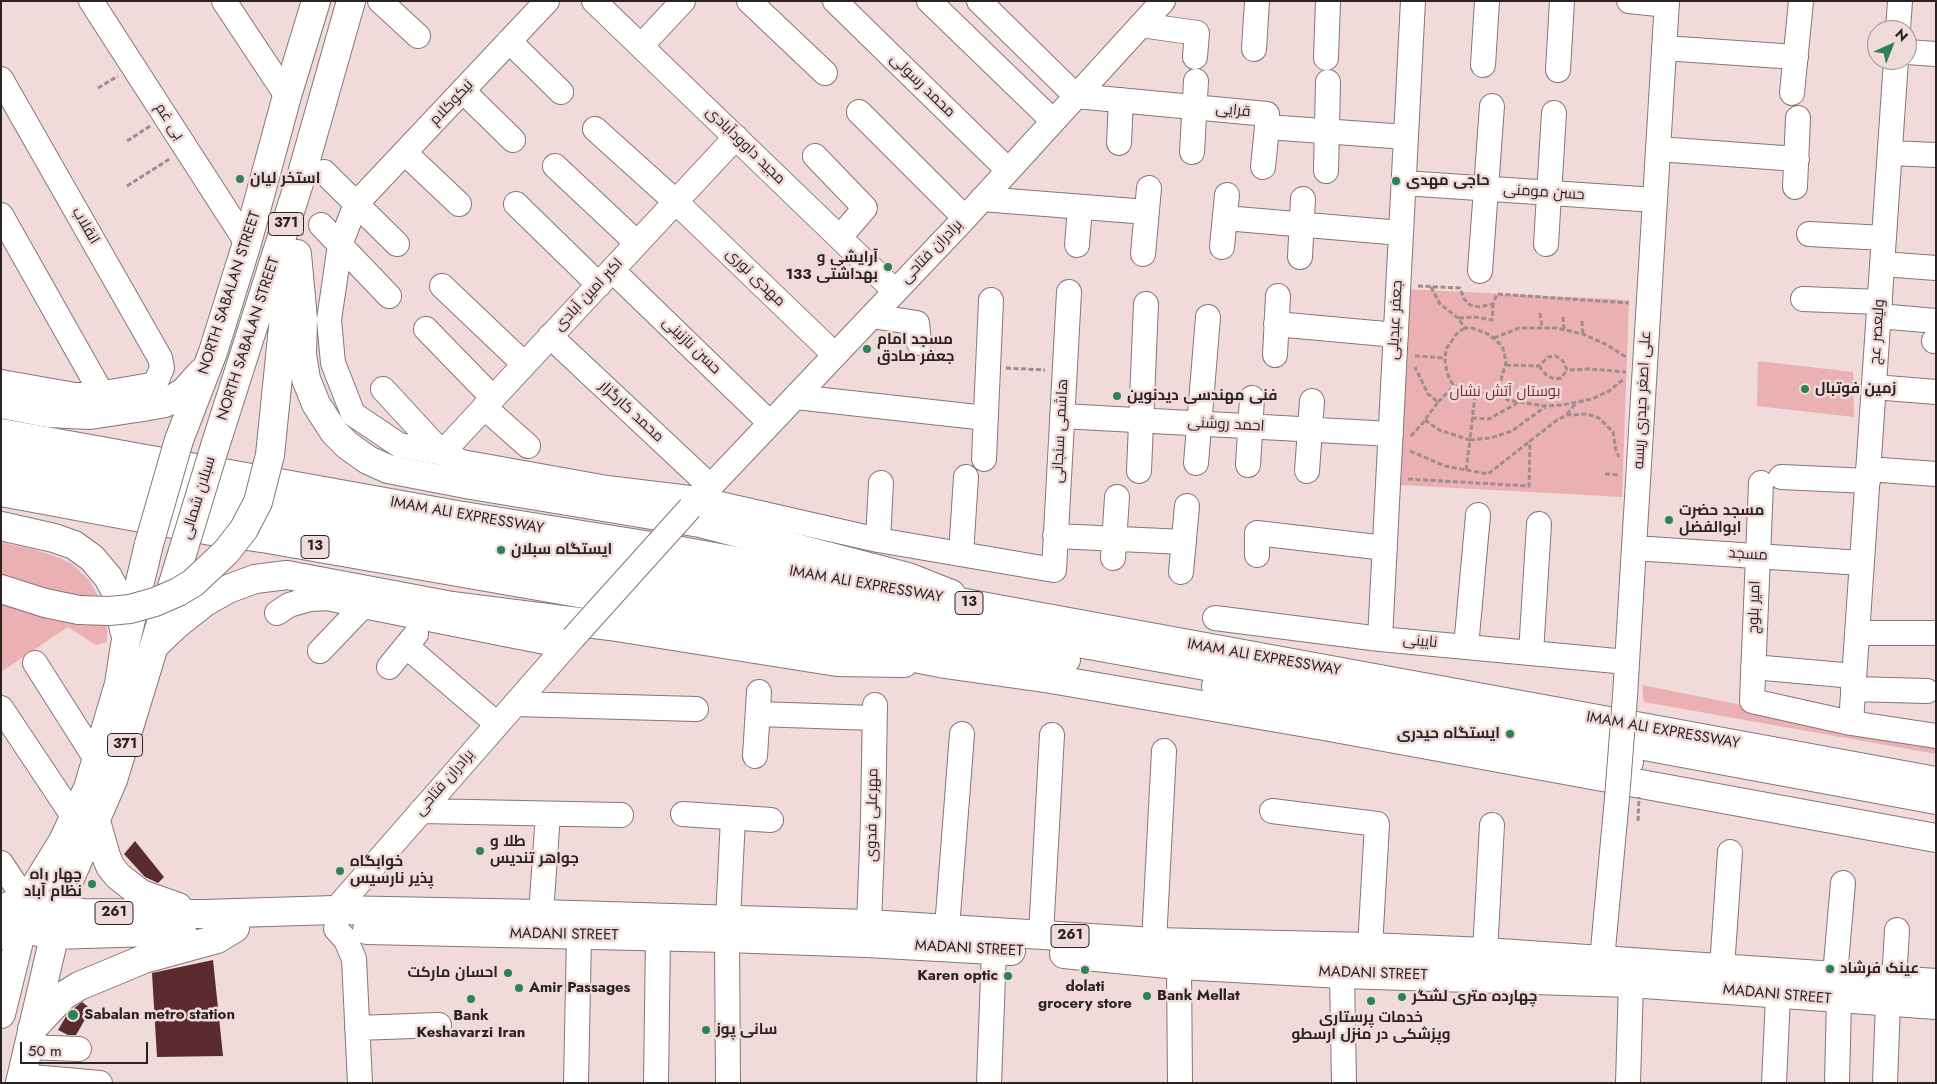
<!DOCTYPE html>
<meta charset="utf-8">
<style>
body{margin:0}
#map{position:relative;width:1937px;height:1084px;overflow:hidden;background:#f1dada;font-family:Jost,sans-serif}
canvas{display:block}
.frame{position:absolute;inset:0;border:2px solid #2b2323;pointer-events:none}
.north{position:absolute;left:1867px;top:20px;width:50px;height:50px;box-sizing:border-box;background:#f1dada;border:1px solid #a29191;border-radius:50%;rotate:44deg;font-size:14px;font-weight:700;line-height:20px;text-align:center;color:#2b2323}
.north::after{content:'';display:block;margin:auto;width:18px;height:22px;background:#2d8356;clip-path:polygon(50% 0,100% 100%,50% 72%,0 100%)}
.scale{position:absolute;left:20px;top:1042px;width:128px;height:22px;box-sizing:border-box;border:2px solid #2b2323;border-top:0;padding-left:6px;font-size:15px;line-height:18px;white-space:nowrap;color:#2b2323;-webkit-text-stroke:4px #f1dada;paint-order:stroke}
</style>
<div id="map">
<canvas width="1937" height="1084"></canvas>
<div class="frame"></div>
<div class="north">N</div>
<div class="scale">50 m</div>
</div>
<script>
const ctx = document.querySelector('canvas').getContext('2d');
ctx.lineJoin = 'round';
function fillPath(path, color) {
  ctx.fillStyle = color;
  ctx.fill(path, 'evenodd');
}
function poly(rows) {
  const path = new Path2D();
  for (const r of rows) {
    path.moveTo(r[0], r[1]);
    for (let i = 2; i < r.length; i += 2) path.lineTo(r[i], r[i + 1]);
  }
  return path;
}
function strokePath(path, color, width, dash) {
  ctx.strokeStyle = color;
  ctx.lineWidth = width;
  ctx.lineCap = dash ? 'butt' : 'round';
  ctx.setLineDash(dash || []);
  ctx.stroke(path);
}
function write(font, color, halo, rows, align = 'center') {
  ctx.font = font + ' Jost,Cairo,sans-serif';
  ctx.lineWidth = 5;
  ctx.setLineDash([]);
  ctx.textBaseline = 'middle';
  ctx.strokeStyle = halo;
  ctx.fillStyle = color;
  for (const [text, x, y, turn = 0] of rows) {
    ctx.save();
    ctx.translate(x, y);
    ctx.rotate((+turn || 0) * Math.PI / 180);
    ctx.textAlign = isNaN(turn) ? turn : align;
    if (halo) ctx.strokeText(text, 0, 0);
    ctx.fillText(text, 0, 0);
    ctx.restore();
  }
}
fillPath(poly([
 [1404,289,1629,300,1622,497,1401,485],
 [1758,361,1853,372,1854,417,1757,406],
 [1,542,36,550,60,558,72,564,89,580,98,596,107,629,107,642,96,645,68,627,1,672],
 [1642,685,1936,744,1936,754,1644,702]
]), '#ebb0b3');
fillPath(poly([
 [135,841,164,877,158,883,145,877,124,854],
 [213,960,223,1056,157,1057,152,973],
 [82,1002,91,1009,76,1035,68,1035,58,1030,68,1013]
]), '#5b2c2f');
const minor = poly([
 [91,1,247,243],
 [224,1,287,96],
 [380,1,418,36],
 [547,1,356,204,340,245,329,320,333,363,353,414,399,445,442,453,462,462,607,488,698,499,878,540,1054,570,1069,292],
 [594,1,895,291],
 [749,1,825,73],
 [835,1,1008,170],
 [929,1,1053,121],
 [979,1,1076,96,1267,114,1267,127,1406,137],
 [1629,1,1667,5],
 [1141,25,1197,33,1195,57],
 [1898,30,1900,1],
 [509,41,561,92],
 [641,46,683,1],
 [1664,48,1796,57],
 [1254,49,1257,1],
 [1907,52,1936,54],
 [1326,58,1328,1],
 [1483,65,1487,1],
 [1558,70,1562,1],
 [1,79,160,358,162,368,156,382,151,385,92,395,75,395,1,382],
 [463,91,513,140],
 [1792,93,1801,1],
 [859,112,965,218],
 [595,129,676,202,835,355],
 [1119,143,1121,100],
 [1658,149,1797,159],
 [1192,152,1196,81],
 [405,153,459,204],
 [1890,153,1936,155],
 [815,156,865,208,840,237],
 [555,166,637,243],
 [1263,167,1267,127],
 [1326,171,1328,82],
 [324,172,397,244],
 [1404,183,1655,200],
 [1795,187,1798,118],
 [982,199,1147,212],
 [516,204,599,285],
 [1,215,102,394],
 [1225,218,1401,233],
 [321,225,389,296],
 [1809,234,1884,238],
 [1546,244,1554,113],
 [1077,245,1080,207],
 [1222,247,1227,195],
 [1143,254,1149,188],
 [1300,257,1303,199],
 [1883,264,1936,268],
 [612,270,770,423],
 [1480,271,1492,106],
 [442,286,524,364],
 [1803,299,1880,302],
 [872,316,917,323,919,343],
 [1879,316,1936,321],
 [1276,324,1396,335],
 [426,329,493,398],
 [550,336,711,487],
 [1934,341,1936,341],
 [1275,355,1278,296],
 [1874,387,1936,392],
 [383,389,442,453,736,137],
 [796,397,986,418],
 [484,407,528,446],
 [1062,416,1391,434],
 [1,451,1433,709,1936,802],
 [984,459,991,300],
 [1196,463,1208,317],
 [1248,465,1252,398],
 [1868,469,1936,474],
 [1,470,645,584,803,614,1068,660],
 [1139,471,1146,304],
 [1307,471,1312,401],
 [1781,477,1868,481],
 [1761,483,1752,701,1851,723,1936,736],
 [690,508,965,218,1163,1],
 [1055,536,1184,542],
 [878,540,881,483],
 [1634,548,1862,563],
 [961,554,966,477],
 [1257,555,1257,533,1385,548],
 [1113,558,1117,497],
 [1181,572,1187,506],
 [277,613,289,605,310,599,328,598,363,606],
 [1215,618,1380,639,1627,662],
 [1857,633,1936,633],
 [1380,639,1413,1],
 [406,646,497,724],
 [1466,647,1478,515],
 [320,651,363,606,565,646],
 [1531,653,1539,524],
 [35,663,96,759],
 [389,667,416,634],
 [1753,667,1854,676],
 [1214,686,1513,743,1631,762],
 [1853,689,1927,691],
 [1625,696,1667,1],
 [515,704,696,709],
 [1,708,75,819],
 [758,714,874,718],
 [1851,723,1896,60],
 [755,756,759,692],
 [421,811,621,815],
 [1272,811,1377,824,1370,947],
 [683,814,771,820],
 [1,863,26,901],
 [335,910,573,638],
 [541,914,548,814],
 [728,919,733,818],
 [869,924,873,820,875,705],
 [947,928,962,734],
 [336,929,346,940,354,959,360,1083],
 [1041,934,1052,735],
 [727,938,728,1083],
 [1154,942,1164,751],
 [1485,952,1492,825],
 [1602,960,1617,798],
 [1179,965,1180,1083],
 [1722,968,1730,852],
 [1342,974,1344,1083],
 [1835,975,1843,883],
 [1894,981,1897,930],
 [357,1028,439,1025],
 [28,1047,79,1049],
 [21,1076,100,1083],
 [576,1083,579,936],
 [656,1083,658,937],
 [989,1083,994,950],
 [1628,1083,1631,983],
 [1774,1083,1779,975],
 [1837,1083,1839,1000],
 [1885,1083,1888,1003]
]);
const major = poly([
 [297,254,303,319,302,355,306,379,316,404,334,432,347,445,368,460,388,469,471,485,700,523,908,577,951,594],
 [1,404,48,413,90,415,143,407,165,403,184,392,201,373],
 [179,440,213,352,247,243,287,96,316,1],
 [215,446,301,177,351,1],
 [270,455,284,317,292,280],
 [1,526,54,538,74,545,92,558,108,577,118,596,124,630],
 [1,589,45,603,79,610],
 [156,644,176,625,205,602,228,589,255,579,287,575,452,606,610,626,837,662,904,663],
 [96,821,106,856,110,866,118,876,141,894,178,907],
 [1,908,26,901,82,913,203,914,335,910,541,914,869,924,1154,942,1370,947,1485,952,1936,983],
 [367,930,727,938,866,943,1011,951],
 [1,935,22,929,55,935,182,931],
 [1064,954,1179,965,1342,974,1631,983,1936,1005],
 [1,1014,22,929,26,901,63,841,88,788,119,684,125,645,149,544],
 [32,1029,63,996,79,986,144,959,217,939,235,928],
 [20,1083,65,890,113,780,183,551]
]);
const highway = poly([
 [1,433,457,515,676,550,1936,781],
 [1,492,211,531,268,539,630,602,945,664,1051,679,1324,726,1936,838]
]);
strokePath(minor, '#897575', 26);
strokePath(major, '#897575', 30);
strokePath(highway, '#897575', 30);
strokePath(poly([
 [98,88,118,76],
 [127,141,150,126],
 [127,186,171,158],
 [1418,286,1460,288,1464,299,1470,305,1479,307,1493,304,1497,294,1629,303],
 [1431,287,1440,304,1458,318,1465,328,1472,328,1488,334,1497,341,1503,348,1506,362,1501,380,1497,386,1489,392,1482,394,1459,389,1452,383,1447,373,1445,360,1446,349,1458,332,1465,328],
 [1540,313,1542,327],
 [1563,317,1564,330],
 [1459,318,1474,317,1492,320,1493,304],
 [1582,321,1583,334],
 [1494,338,1519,328,1556,328,1583,334,1607,345,1626,357],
 [1415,356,1445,358],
 [1506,365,1539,366,1548,357,1556,356,1563,361,1567,370,1590,369,1626,372],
 [1539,366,1547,376,1555,379,1561,378,1567,370],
 [1006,368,1045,370],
 [1494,388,1508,400,1543,406,1562,405,1592,399,1609,391,1624,379],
 [1438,402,1455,385],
 [1567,414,1576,403],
 [1472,418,1489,419,1519,402],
 [1425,420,1439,430,1470,440,1475,394],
 [1411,436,1422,424,1438,402,1428,394,1415,367],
 [1410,451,1445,466,1488,474,1557,420,1567,415,1587,414,1599,418,1613,432,1616,451,1619,457],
 [1466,470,1470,440,1491,438,1512,431,1545,407],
 [1605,474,1619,475],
 [1408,479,1529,486,1530,440]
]), '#9e8d8d', 3, [5, 2.5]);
strokePath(minor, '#fff', 24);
strokePath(major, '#fff', 28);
strokePath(highway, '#fff', 28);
const minorBridge = poly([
 [573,638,690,508],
 [1617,798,1625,696]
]);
const majorBridge = poly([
 [149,544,179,440],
 [183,551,215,446],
 [79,610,109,611,130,609,155,602,178,592,193,583,226,552,244,529,258,502,270,455]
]);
strokePath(minorBridge, '#897575', 26, []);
strokePath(majorBridge, '#897575', 30, []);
strokePath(poly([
 [1638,821,1639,797]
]), '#9e8d8d', 3, [5, 2.5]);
strokePath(minorBridge, '#fff', 24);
strokePath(majorBridge, '#fff', 28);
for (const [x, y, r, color] of [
 [240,179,5,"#2d8356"],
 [1396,181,5,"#2d8356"],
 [888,267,5,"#2d8356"],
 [867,349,5,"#2d8356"],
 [1805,389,5,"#2d8356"],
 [1117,396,5,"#2d8356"],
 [1669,520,5,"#2d8356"],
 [501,550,5,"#2d8356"],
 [1510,734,5,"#2d8356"],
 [480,851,5,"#2d8356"],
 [340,871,5,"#2d8356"],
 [92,884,5,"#2d8356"],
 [1830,969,5,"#2d8356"],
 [1085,970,5,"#2d8356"],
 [508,973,5,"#2d8356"],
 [1008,976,5,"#2d8356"],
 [519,988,5,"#2d8356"],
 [1147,996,5,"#2d8356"],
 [1402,997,5,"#2d8356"],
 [471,999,5,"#2d8356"],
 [1371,1001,5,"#2d8356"],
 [73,1015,6,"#2d8356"],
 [706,1030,5,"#2d8356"]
]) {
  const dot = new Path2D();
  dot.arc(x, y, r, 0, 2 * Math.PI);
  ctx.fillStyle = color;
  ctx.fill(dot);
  strokePath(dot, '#f1dada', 2);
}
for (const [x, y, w] of [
 [286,224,35],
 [315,547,28],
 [969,603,28],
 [125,745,35],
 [114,913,38],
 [1070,936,38]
]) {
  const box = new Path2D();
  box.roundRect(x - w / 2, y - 11.5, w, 23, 4);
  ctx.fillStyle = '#f1dada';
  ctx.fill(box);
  strokePath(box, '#2b2323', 1);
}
write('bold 14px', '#2b2323', null, [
 ["371",286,224],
 ["13",315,547],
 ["13",969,603],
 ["371",125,745],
 ["261",114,913],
 ["261",1070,936]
]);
write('15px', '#2b2323', '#f1dada', [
 ["محمد رسولی",922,86,44],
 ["نیکوکلام",452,103,-47],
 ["قرایی",1233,111,6],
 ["بی غم",169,122,57],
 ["مجید داوودآبادی",745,146,44],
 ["حسن مومنی",1544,193,4],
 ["انقلاب",85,226,60],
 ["برادران فتاحی",932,252,-46],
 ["مهدی نوری",755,278,44],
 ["NORTH SABALAN STREET",230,293,-72],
 ["اکبر امین آبادی",589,295,-47],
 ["جعفر عبدیلی",1396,320,-87],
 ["ولیعصر عج",1878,332,-86],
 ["NORTH SABALAN STREET",249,339,-72],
 ["حسن نازنینی",691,346,44],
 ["علی اصغر حیدری ریسه",1643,400,-87],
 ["محمد کارگزار",631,412,43],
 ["احمد روشنی",1226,425,3],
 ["هاشمی سنجانی",1061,431,-87],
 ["سبلان شمالی",199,498,-73],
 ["IMAM ALI EXPRESSWAY",467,516,10],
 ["مسجد",1748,555,4],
 ["IMAM ALI EXPRESSWAY",866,585,10],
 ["امیر بلوچ",1755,607,-88],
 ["نایینی",1420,642,5],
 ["IMAM ALI EXPRESSWAY",1264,658,10],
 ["IMAM ALI EXPRESSWAY",1663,731,10],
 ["برادران فتاحی",445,783,-49],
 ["مهرعلی فدوی",873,815,-89],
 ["MADANI STREET",564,935,1],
 ["MADANI STREET",969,949,3],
 ["MADANI STREET",1373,974,2],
 ["MADANI STREET",1777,995,5]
]);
write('bold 15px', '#2b2323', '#f1dada', [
 ["استخر لیان",250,179],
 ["حاجی مهدی",1406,181],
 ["آرایشی و",878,258,"right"],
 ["بهداشتی 133",878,275,"right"],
 ["مسجد امام",877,340],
 ["جعفر صادق",877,357],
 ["زمین فوتبال",1815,389],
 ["فنی مهندسی دیدنوین",1127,396],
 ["مسجد حضرت",1679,511],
 ["ابوالفضل",1679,528],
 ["ایستگاه سبلان",511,550],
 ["ایستگاه حیدری",1500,734,"right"],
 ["طلا و",490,842],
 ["جواهر تندیس",490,859],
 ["خوابگاه",350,862],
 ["پذیر نارسیس",350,879],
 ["چهار راه",82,875,"right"],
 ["نظام آباد",82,892,"right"],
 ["عینک فرشاد",1840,969],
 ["احسان مارکت",498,973,"right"],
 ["Karen optic",998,976,"right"],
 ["dolati",1085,987,"center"],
 ["grocery store",1085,1004,"center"],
 ["Amir Passages",529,988],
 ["Bank Mellat",1157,996],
 ["چهارده متری لشگر",1412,997],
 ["Sabalan metro station",84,1015],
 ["Bank",471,1016,"center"],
 ["Keshavarzi Iran",471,1033,"center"],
 ["خدمات پرستاری",1371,1018,"center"],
 ["وپزشکی در منزل ارسطو",1371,1035,"center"],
 ["سانی پوز",716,1030]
], 'left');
write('15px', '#752e35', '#f1dada', [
 ["بوستان آتش نشان",1505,392]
]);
</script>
